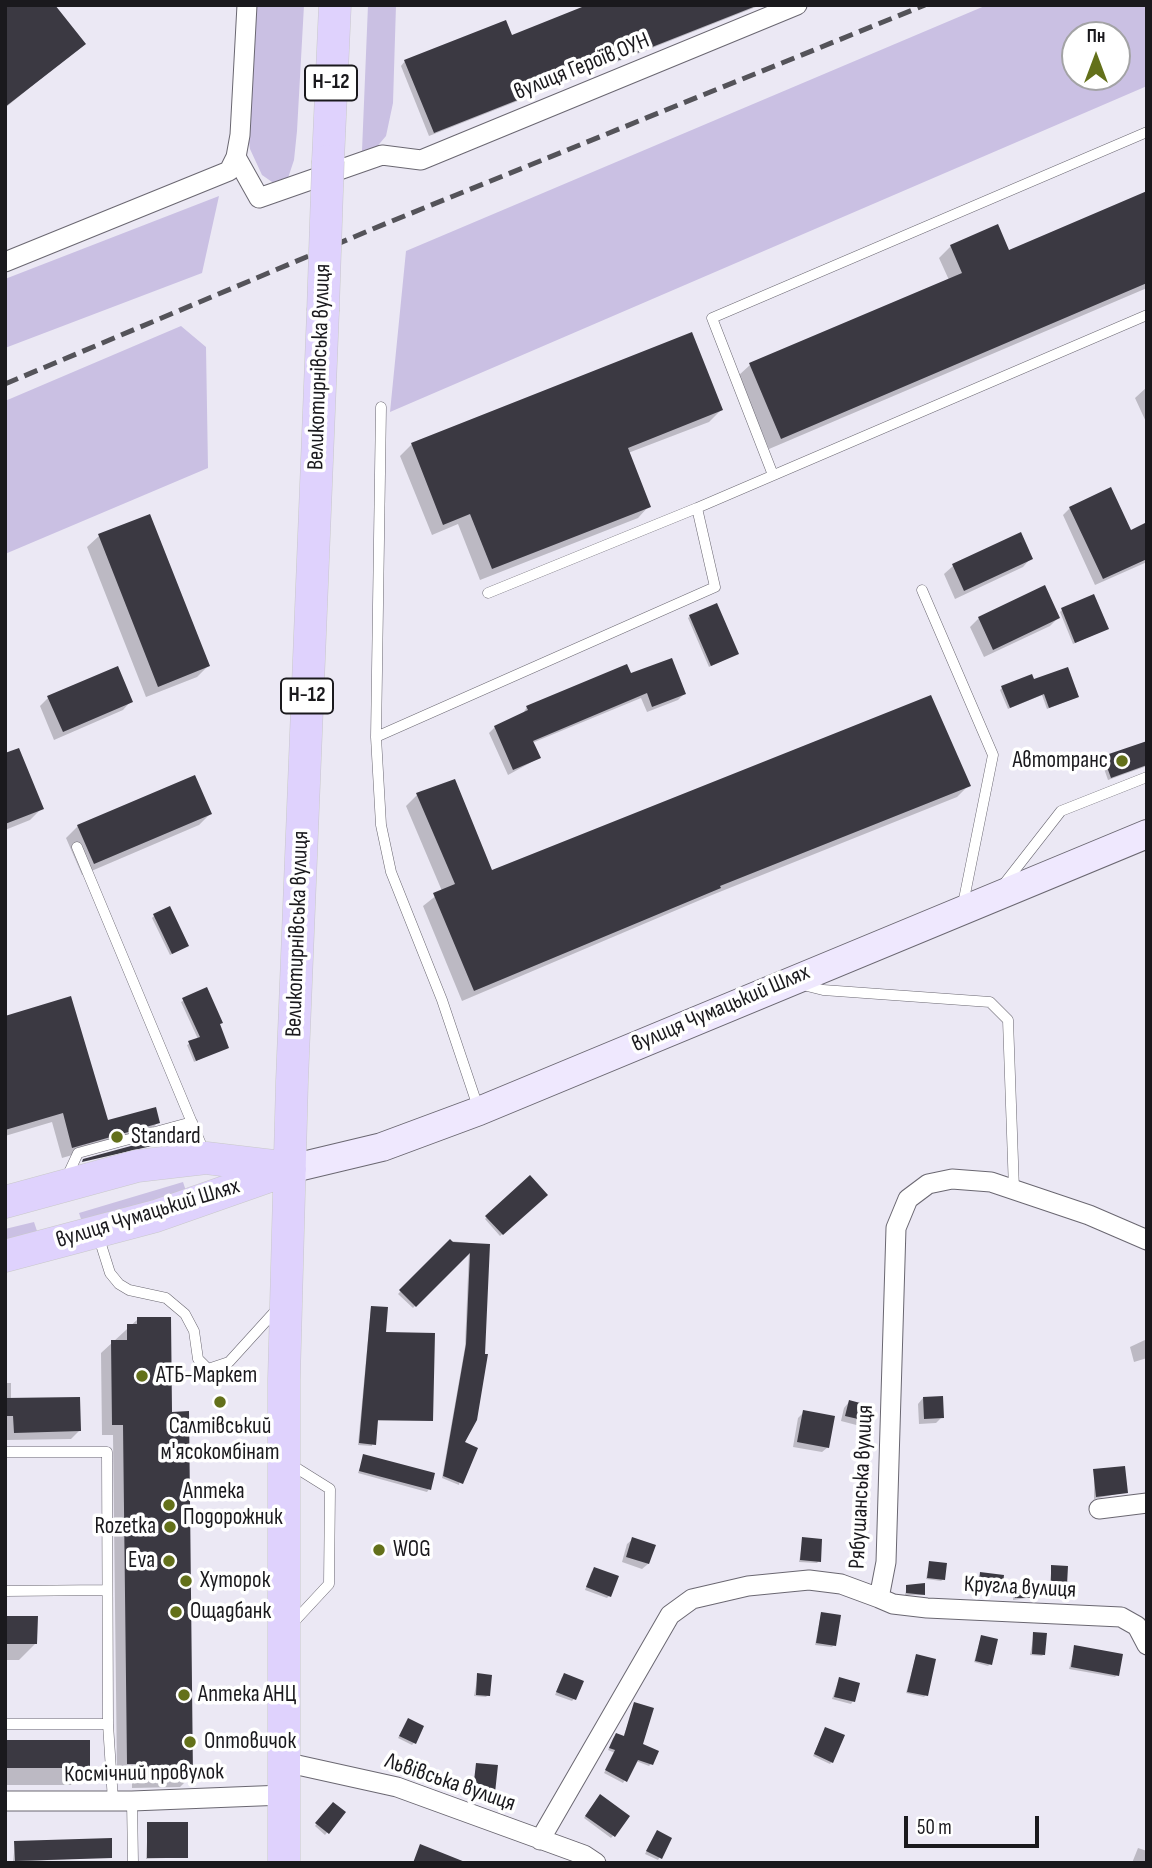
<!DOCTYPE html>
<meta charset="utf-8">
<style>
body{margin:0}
#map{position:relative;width:1152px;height:1868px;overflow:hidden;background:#ebe8f4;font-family:"Sofia Sans Condensed",sans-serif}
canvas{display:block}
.frame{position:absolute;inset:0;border:7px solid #1a191d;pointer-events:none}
.north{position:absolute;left:1061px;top:21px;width:70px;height:70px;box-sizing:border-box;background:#fff;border:2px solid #a3a3a5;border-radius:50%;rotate:0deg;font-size:19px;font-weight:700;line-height:28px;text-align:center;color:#1a191d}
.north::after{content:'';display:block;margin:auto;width:24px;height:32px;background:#63701a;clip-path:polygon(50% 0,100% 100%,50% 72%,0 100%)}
.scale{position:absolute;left:904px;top:1816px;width:135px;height:32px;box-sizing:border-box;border:4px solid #1a191d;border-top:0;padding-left:9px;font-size:21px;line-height:24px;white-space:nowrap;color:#1a191d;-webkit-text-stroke:5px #fff;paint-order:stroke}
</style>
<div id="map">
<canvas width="1152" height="1868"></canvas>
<div class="frame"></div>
<div class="north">Пн</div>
<div class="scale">50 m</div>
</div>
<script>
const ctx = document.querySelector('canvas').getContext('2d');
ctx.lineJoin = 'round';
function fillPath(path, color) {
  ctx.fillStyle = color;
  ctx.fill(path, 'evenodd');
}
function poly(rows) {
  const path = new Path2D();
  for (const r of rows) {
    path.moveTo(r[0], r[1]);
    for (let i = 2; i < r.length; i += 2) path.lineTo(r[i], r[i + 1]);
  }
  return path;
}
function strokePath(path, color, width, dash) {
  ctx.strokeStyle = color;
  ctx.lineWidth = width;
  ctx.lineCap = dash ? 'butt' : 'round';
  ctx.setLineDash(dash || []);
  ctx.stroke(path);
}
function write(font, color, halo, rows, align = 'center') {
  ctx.font = font + ' "Sofia Sans Condensed",sans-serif';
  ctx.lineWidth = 7;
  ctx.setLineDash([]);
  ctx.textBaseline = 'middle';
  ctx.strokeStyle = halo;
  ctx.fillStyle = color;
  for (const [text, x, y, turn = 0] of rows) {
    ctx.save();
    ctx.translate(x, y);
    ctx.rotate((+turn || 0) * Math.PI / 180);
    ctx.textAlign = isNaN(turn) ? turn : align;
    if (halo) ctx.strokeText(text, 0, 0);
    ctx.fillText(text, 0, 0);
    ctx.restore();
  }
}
fillPath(poly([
 [252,5,304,5,297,131,294,160,286,184,275,184,262,175,250,149,245,116],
 [368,5,396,5,393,103,386,136,375,149,362,151],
 [987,5,1147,5,1147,86,390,412,406,251],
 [1117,35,1117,77,1075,77,1075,35],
 [219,196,202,273,5,348,5,279],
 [181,326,206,347,208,468,5,554,5,401],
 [183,1182,187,1194,83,1225,79,1213],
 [34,1222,39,1237,5,1246,5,1229]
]), '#cac0e3');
fillPath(poly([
 [5,5,83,44,5,108],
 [592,5,761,5,429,136,401,66,405,61,511,37],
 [1147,193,1147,288,769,449,738,376,750,365,949,280,939,258,951,246,1008,252],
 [1147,387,1147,424,1135,398],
 [721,410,709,422,628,453,649,506,638,518,480,580,458,524,432,535,400,456,412,444],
 [1070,508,1130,533,1147,524,1147,562,1095,585,1063,515],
 [1020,534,1031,558,1023,567,955,599,944,574,953,566],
 [99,536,208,666,197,677,146,697,87,547],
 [1062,610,1107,629,1073,644,1060,612],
 [690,616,737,654,709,667,688,618],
 [979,618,1058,618,1050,626,984,657,970,627],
 [630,676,684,694,678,700,647,712,641,698,532,743,539,758,508,775,489,733,495,727,522,715,527,707],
 [1002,688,1075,698,1047,709,1042,695,1008,709,1000,690],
 [48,698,131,701,123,710,54,740,40,706],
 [1147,742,1147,766,1108,780,1101,760,1104,757],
 [5,755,42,808,30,820,5,830],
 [968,786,957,797,712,895,462,1001,423,906,442,891,406,806,417,795,491,873],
 [210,814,199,825,82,875,66,838,78,826],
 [154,916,187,946,170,955,152,918],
 [206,989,227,1047,194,1062,187,1045,198,1039,181,1002],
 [5,1018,107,1122,158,1122,148,1133,62,1158,52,1122,5,1136],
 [530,1178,546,1195,500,1236,485,1219],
 [450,1241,488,1245,459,1485,442,1478,465,1347,469,1251,413,1308,398,1294],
 [371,1307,431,1421,376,1421,372,1446,358,1445],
 [138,1319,170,1413,191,1776,180,1787,132,1788,132,1775,117,1775,113,1435,102,1435,101,1353],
 [1147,1339,1147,1358,1134,1362,1130,1347],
 [5,1383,11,1383,11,1400,79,1431,71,1439,6,1440],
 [923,1398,942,1417,936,1423,919,1424,918,1404],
 [849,1402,869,1421,864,1427,841,1421,844,1408],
 [804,1412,828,1447,822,1452,793,1447,798,1418],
 [364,1456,429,1489,427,1492,358,1473],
 [1094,1471,1126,1492,1094,1499],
 [633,1539,648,1564,642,1569,622,1562,627,1544],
 [803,1539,819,1561,817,1563,799,1562],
 [930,1562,944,1579,941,1581,926,1579],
 [1052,1567,1065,1584,1063,1586,1049,1586],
 [592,1571,609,1596,607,1598,585,1590],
 [981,1574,1001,1591,977,1591],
 [907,1586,924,1595,905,1595],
 [1015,1586,1034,1597,1013,1600],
 [821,1614,834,1645,832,1647,815,1645],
 [5,1617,36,1643,19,1660,5,1660],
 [1034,1634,1044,1654,1042,1656,1030,1655],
 [981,1637,990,1664,988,1666,974,1662],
 [1075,1647,1117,1675,1115,1677,1069,1669],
 [916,1656,926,1695,924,1697,906,1693],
 [478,1675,488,1695,486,1697,474,1696],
 [562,1677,574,1699,572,1701,555,1695],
 [839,1679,853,1701,851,1704,832,1699],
 [635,1704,641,1745,651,1764,649,1766,636,1761,623,1783,604,1773,615,1753,608,1750,611,1743,614,1737,623,1738],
 [408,1720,414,1743,412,1745,398,1738],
 [824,1731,832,1762,830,1764,813,1756],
 [5,1741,89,1768,71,1785,5,1785],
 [477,1764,493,1792,491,1794,472,1792],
 [598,1798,613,1836,611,1838,584,1818],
 [333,1804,343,1813,325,1835,315,1826],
 [148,1824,186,1857,146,1859],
 [655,1834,670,1839,658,1860,645,1854],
 [15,1843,111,1857,13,1862],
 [1138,1848,1147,1851,1146,1863,1132,1863]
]), '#0003');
fillPath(poly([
 [5,5,55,5,86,44,5,107],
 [587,5,756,6,434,133,404,60,506,20,512,35],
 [1147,191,1147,283,781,439,749,363,962,273,950,245,998,224,1009,250],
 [692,332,723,410,628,448,651,507,492,569,470,514,443,525,411,443],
 [1111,487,1131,530,1147,522,1147,559,1103,579,1069,507],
 [150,514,210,666,158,687,98,534],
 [1021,532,1033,559,964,591,952,564],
 [1045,585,1060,618,993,650,978,617],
 [1094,594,1109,629,1075,643,1061,608],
 [717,603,739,654,711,666,689,615],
 [672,658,686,694,652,707,647,693,533,741,541,758,513,770,494,726,528,710,526,706,627,664,631,673],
 [118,666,133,702,63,732,47,696],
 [1068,667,1079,697,1049,708,1044,694,1010,708,1001,686,1032,674,1034,679],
 [931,695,971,786,720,886,721,888,474,991,433,893,455,884,416,793,455,779,492,870],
 [1147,741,1147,765,1111,778,1103,756],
 [19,748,44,809,5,824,5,753],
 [195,775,212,814,94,864,77,825],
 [170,906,189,946,172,954,153,914],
 [207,987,223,1023,220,1024,229,1048,196,1061,188,1041,200,1037,182,998],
 [71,996,108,1120,156,1107,160,1123,72,1148,63,1113,5,1130,5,1016],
 [164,1137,165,1143,82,1162,83,1159],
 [530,1175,548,1195,503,1235,485,1216],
 [450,1239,453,1242,490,1244,485,1354,488,1354,477,1420,465,1442,478,1448,463,1484,443,1476,466,1344,470,1253,416,1307,399,1290],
 [371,1306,388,1307,386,1332,435,1333,433,1421,378,1420,376,1445,359,1443],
 [137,1317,171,1317,172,1412,189,1411,193,1777,142,1778,142,1764,127,1764,123,1425,112,1425,111,1340,127,1340,127,1324,137,1324],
 [943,1396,944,1418,924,1419,923,1397],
 [80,1397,81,1431,14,1433,13,1416,5,1416,5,1398],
 [849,1400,875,1407,871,1422,845,1416],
 [803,1410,835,1416,829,1448,797,1442],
 [363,1454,435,1473,431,1490,359,1471],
 [1125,1466,1128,1493,1096,1497,1093,1469],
 [632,1537,656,1545,649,1564,626,1557],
 [802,1537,822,1539,821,1562,800,1560],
 [929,1561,947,1563,945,1580,927,1578],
 [1051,1565,1068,1566,1067,1585,1051,1584],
 [594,1567,619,1576,611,1597,586,1587],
 [980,1572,1004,1575,1002,1592,978,1589],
 [925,1583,925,1595,906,1593,906,1585],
 [1015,1584,1036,1584,1036,1598,1015,1598],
 [821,1612,841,1615,836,1646,816,1643],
 [5,1616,38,1616,37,1644,5,1644],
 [1033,1632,1047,1633,1045,1655,1032,1654],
 [981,1635,998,1639,992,1665,975,1661],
 [1074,1645,1123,1654,1119,1676,1071,1667],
 [916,1654,936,1659,928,1696,907,1692],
 [477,1673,492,1675,490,1696,476,1695],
 [564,1673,584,1681,576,1700,556,1692],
 [839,1677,860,1683,855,1702,834,1697],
 [634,1702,654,1708,643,1744,659,1751,653,1765,638,1760,627,1782,605,1770,615,1750,609,1748,613,1739,616,1733,624,1736],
 [408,1718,424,1726,416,1744,399,1736],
 [825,1727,845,1735,833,1763,814,1754],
 [5,1740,90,1740,90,1768,5,1768],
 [476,1763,498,1765,495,1793,473,1790],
 [600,1794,630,1816,615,1837,585,1816],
 [333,1802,346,1812,329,1834,315,1823],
 [147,1822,188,1822,188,1858,147,1858],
 [657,1830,672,1838,662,1859,646,1851],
 [112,1838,112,1858,15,1861,14,1841],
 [420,1844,465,1862,465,1863,413,1863]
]), '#3b3942');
const lane = poly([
 [381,407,376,737,381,825,391,872,442,1000,479,1110],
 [773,475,712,318,1147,132],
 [922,590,993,755,963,904],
 [488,593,697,508],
 [376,737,715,587,697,508,1147,315],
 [77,847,205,1154],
 [1004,884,1061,811,1147,777],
 [803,985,823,990,990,1002,1008,1020,1014,1190],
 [66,1179,78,1153,192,1122],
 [98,1235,110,1273,119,1284,129,1290,166,1298,185,1314,194,1331,198,1359,208,1369,229,1362,278,1308],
 [5,1452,107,1452,108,1724,113,1801],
 [290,1464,330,1489,329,1584,291,1625],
 [5,1591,106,1590],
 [5,1724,108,1724],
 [132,1801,133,1863]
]);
const street = poly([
 [236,157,259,198,382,155,421,160,797,5],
 [5,262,229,171,236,157,240,135,247,5],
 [1099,1509,1147,1503],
 [879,1598,893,1604,927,1608,1121,1617,1137,1626,1147,1645],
 [284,1762,397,1787,584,1855,596,1863],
 [5,1801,132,1801,284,1795],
 [540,1840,670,1615,692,1599,748,1586,809,1580,841,1584,879,1598,886,1562,896,1228,908,1199,928,1184,952,1179,991,1182,1089,1215,1147,1240]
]);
const secondary = poly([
 [290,1169,382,1147,479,1111,1147,834]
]);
const primary = poly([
 [328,161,335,5],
 [5,1202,137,1166,206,1158,282,1167],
 [5,1256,156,1216,290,1169],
 [284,1863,284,1379,292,1081,323,311]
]);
strokePath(lane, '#6a6771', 11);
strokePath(street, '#6a6771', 21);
strokePath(secondary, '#6a6771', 30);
strokePath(primary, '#c8c8c9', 33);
strokePath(lane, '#fff', 10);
strokePath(street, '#fff', 19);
strokePath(secondary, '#efe8fe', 28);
strokePath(primary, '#dfd2fd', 32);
strokePath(poly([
 [5,384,387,223,925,5]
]), '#545359', 5, [14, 7]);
const primaryBridge = poly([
 [323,311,328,161]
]);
strokePath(primaryBridge, '#c8c8c9', 33, []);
strokePath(primaryBridge, '#dfd2fd', 32);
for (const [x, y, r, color] of [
 [1122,761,7,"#63701a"],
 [117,1137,7,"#63701a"],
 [142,1376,7,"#63701a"],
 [220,1402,7,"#63701a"],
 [169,1505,7,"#63701a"],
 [170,1527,7,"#63701a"],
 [379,1550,7,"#63701a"],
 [169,1561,7,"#63701a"],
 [186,1581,7,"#63701a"],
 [176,1612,7,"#63701a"],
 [184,1695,7,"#63701a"],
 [190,1742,7,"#63701a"]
]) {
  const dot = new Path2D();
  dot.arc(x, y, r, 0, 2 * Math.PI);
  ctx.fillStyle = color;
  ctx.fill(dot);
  strokePath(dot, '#fff', 2.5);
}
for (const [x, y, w] of [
 [331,83,52],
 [307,696,52]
]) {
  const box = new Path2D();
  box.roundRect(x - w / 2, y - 17.5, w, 35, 5);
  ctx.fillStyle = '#fff';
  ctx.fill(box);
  strokePath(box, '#1a191d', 2);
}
write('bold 21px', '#1a191d', null, [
 ["Н-12",331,83],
 ["Н-12",307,696]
]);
write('23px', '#1a191d', '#fff', [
 ["вулиця Героїв ОУН",582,67,-22],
 ["Великотирнівська вулиця",320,367,-88],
 ["Великотирнівська вулиця",298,934,-88],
 ["вулиця Чумацький Шлях",721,1009,-23],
 ["вулиця Чумацький Шлях",148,1214,-17],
 ["Рябушанська вулиця",862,1487,-87],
 ["Кругла вулиця",1020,1588,3],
 ["Космічний провулок",144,1774,-1],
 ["Львівська вулиця",450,1783,19]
]);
write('23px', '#1a191d', '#fff', [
 ["Автотранс",1108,761,"right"],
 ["Standard",131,1137],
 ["АТБ-Маркет",156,1376],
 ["Салтівський",220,1427,"center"],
 ["м'ясокомбінат",220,1453,"center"],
 ["Аптека",183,1492],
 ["Подорожник",183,1518],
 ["Rozetka",156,1527,"right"],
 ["WOG",393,1550],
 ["Eva",155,1561,"right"],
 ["Хуторок",200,1581],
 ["Ощадбанк",190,1612],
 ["Аптека АНЦ",198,1695],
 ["Оптовичок",204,1742]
], 'left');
</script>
